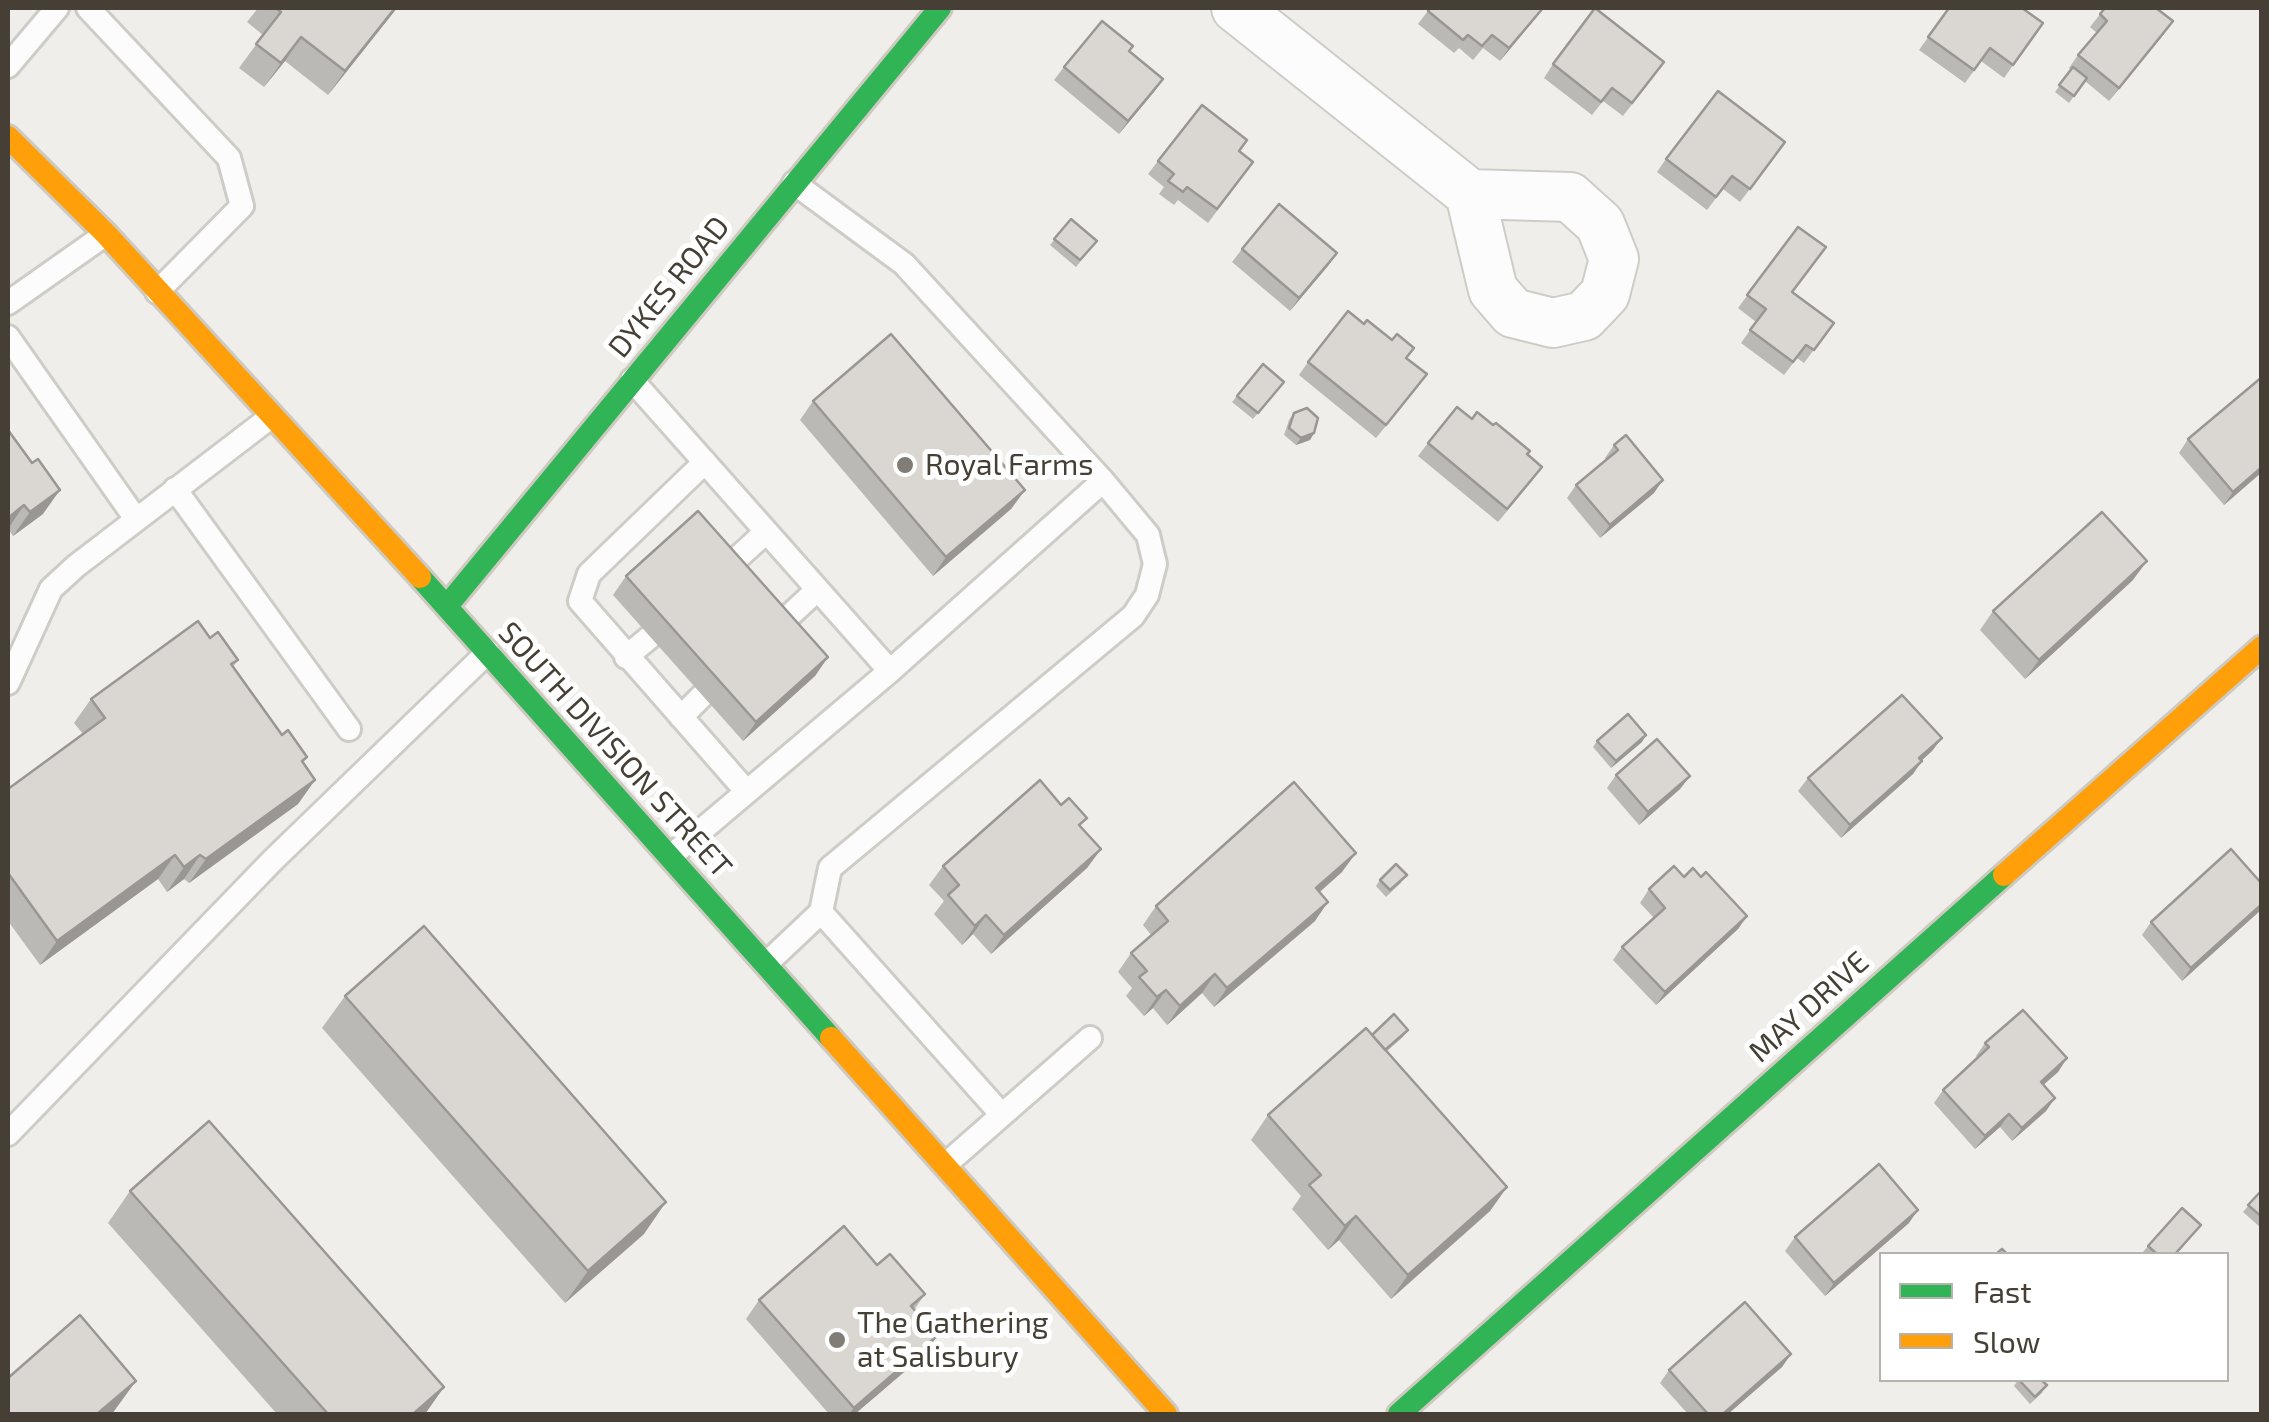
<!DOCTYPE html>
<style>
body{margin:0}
#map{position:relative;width:2269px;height:1422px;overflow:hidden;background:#f0eeea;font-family:"Exo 2",sans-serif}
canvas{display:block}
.frame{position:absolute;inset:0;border:10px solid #453f36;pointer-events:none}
.legend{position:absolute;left:1879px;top:1252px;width:350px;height:130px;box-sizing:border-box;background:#fff;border:2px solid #b5b2af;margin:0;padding:12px 18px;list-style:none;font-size:30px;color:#453f36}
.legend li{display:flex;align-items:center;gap:20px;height:50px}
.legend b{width:50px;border:2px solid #b5b2af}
</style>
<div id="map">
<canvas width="2269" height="1422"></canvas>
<div class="frame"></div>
<ul class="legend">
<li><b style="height:12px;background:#30b455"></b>Fast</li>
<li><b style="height:12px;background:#ff9f0a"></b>Slow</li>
</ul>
</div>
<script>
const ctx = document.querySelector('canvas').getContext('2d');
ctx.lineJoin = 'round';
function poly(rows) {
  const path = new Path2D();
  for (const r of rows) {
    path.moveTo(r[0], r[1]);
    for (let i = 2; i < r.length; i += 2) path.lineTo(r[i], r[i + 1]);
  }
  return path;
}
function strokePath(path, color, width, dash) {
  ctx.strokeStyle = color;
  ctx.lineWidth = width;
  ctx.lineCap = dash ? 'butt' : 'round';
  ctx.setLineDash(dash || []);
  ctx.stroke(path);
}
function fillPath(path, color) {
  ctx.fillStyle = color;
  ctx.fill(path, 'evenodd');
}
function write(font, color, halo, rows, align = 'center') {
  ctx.font = font + ' "Exo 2",sans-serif';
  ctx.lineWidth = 10;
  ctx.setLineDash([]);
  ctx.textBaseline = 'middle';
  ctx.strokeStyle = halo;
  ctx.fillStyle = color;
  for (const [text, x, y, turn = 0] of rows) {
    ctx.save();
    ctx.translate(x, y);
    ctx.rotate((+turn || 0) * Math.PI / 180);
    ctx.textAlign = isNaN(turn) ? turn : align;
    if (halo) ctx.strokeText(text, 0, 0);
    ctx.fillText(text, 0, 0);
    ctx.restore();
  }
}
const lane = poly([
 [88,8,229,158,242,206,157,292],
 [8,66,57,8],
 [8,303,106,234],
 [8,337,136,519],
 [632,380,890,671],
 [705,462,589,574,580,601,747,792],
 [175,489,349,729],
 [722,572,766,532],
 [774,630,817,590],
 [626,657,650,637],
 [8,683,51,589,76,566,272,416],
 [681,717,702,696],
 [671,856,890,671,1103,481,904,264,794,183],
 [766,964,821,912],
 [1002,1115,1090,1038],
 [8,1134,273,860,488,652],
 [945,1165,1002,1115,821,912,830,868,1133,616,1147,595,1155,564,1148,535,1103,481]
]);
const street = poly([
 [1236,8,1470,194,1570,197,1600,224,1614,259,1605,294,1584,316,1553,323,1513,313,1493,290,1470,194]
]);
const fast = poly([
 [420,577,831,1038],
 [447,606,940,8],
 [1399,1414,2004,875]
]);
const slow = poly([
 [8,137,106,234,420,577],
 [2004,875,2262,647],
 [831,1038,1166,1414]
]);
strokePath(lane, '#ceccc7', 28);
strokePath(street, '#ceccc7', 52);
strokePath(fast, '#cecac1', 28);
strokePath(slow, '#cecac1', 28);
strokePath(lane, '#fdfcfc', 22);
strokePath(street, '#fdfcfc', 48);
strokePath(fast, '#30b455', 22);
strokePath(slow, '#ff9f0a', 22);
fillPath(poly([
 [258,8,397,8,328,95,285,61,264,87,239,68,263,35,247,22],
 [1430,8,1544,8,1500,61,1483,48,1473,60,1459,48,1454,53,1418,24],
 [1949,8,2022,8,2043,23,2004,78,1981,61,1965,83,1919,50],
 [2105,8,2164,34,2109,101,2085,81,2069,103,2055,92,2071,70,2069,68,2078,55,2097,33,2090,27],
 [1130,52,1163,79,1119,134,1054,80,1064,67],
 [1553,64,1655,75,1623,116,1603,101,1592,115,1544,78],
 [1239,151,1244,175,1208,223,1178,200,1174,205,1159,194,1164,187,1148,174,1158,161],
 [1776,155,1740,202,1723,189,1707,210,1657,172,1666,159],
 [1071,219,1097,241,1076,267,1050,245],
 [1798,227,1793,292,1834,323,1804,363,1797,358,1784,375,1741,343,1756,322,1738,308],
 [1242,249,1337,253,1290,311,1232,262],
 [1364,324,1407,358,1418,387,1376,438,1299,375,1308,362],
 [1279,388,1253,419,1232,402,1237,396],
 [813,401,1025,490,1011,509,933,576,800,420],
 [1294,413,1314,433,1310,440,1296,445,1284,435,1289,420],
 [1472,419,1493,425,1528,454,1533,480,1498,522,1418,456,1428,443],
 [8,430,43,514,13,536,8,529],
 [2188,439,2262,472,2224,505,2179,453],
 [1614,445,1654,493,1600,538,1567,498,1576,485,1606,460,1605,458],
 [626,576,828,657,815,676,743,741,613,595],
 [2133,580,2025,679,1980,630,1993,611],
 [210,638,238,660,233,667,282,735,307,757,303,763,315,780,298,804,189,883,184,879,167,892,158,879,40,965,8,921,8,789,83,734,74,723,91,699],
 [1942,738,1932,751,1921,761,1913,774,1841,838,1798,791,1808,778],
 [1597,741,1642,742,1611,768,1593,747],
 [1616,775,1690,776,1680,789,1639,825,1607,788],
 [1081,827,1101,849,1087,868,991,954,973,934,962,945,934,914,944,901,929,885,943,866],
 [1342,872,1319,892,1315,921,1214,1007,1202,993,1167,1025,1153,1008,1144,1016,1126,996,1132,988,1118,972,1131,953,1152,936,1143,925,1156,906],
 [1684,877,1701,877,1747,916,1738,929,1656,1005,1613,960,1622,947,1654,918,1640,903,1649,889],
 [1380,880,1402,882,1386,897,1376,886],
 [2262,884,2262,909,2182,981,2142,935,2151,922],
 [345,996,644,1234,565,1303,322,1028],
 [1408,1030,1403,1037,1386,1052,1507,1187,1490,1211,1391,1299,1339,1240,1328,1250,1292,1209,1301,1196,1251,1140,1268,1115,1372,1035],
 [1985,1043,2067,1058,2058,1072,2043,1085,2055,1098,2046,1111,2012,1141,2000,1127,1975,1149,1934,1103,1943,1090,1978,1058,1976,1056],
 [2262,1190,2261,1228,2243,1212],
 [130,1191,444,1387,425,1414,277,1414,108,1223],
 [1909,1223,1825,1296,1785,1251,1795,1237],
 [2201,1225,2177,1254,2145,1254,2143,1252,2148,1246],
 [877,1265,925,1294,914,1310,937,1336,924,1355,855,1414,829,1414,746,1319,759,1300],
 [1791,1354,1782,1367,1728,1414,1688,1414,1660,1383,1669,1370],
 [2018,1380,2043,1392,2030,1404,2014,1386]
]), '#bbb9b5');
fillPath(poly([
 [395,8,397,8,328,95,345,71],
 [1543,8,1544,8,1500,61,1509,48],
 [2173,21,2164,34,2109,101,2119,88],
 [301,37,285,61,264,87,281,63],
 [1163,79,1154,92,1119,134,1128,121],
 [1337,253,1328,266,1290,311,1299,298],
 [1314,433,1310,440,1296,445,1301,438],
 [2262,467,2262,472,2224,505,2233,492],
 [1663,480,1654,493,1600,538,1610,525],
 [60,490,43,514,13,536,30,512],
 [1025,490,1011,509,933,576,946,557],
 [24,505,8,529,8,518],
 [2147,561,2133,580,2025,679,2039,660],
 [828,657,815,676,743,741,756,722],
 [1646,735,1642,742,1611,768,1616,761],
 [1942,738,1932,751,1910,771,1919,758],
 [1922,761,1913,774,1841,838,1850,825],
 [1690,776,1680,789,1639,825,1648,812],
 [315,780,298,804,189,883,206,859],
 [1101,849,1087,868,991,954,1004,935],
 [1356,853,1342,872,1303,907,1316,888],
 [175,855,158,879,40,965,57,941],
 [200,855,184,879,167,892,184,867],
 [1328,902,1315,921,1214,1007,1227,988],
 [2262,904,2262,909,2182,981,2191,968],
 [986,915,973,934,962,945,975,926],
 [1747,916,1738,929,1656,1005,1665,992],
 [1215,974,1202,993,1167,1025,1180,1006],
 [1166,990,1153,1008,1144,1016,1157,997],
 [2067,1058,2058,1072,2032,1095,2041,1082],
 [2055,1098,2046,1111,2012,1141,2022,1128],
 [2009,1114,2000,1127,1975,1149,1985,1136],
 [1507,1187,1490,1211,1391,1299,1408,1275],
 [666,1202,644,1234,565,1303,588,1271],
 [1918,1210,1909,1223,1825,1296,1834,1283],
 [1356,1216,1339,1240,1328,1250,1345,1226],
 [937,1336,924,1355,855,1414,849,1414,854,1408],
 [1791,1354,1782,1367,1728,1414,1723,1414],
 [136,1381,112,1414,97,1414],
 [444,1387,425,1414,413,1414]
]), '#999693');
const building = poly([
 [276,8,395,8,345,71,301,37,281,63,256,44,281,12,276,8],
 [1430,8,1543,8,1509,48,1492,35,1482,46,1468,35,1463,40,1428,11,1430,8],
 [1595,8,1664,62,1632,103,1612,88,1601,102,1553,64,1595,8],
 [1949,8,2022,8,2043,23,2013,65,1990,48,1974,70,1928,37,1949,8],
 [2105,8,2156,8,2173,21,2119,88,2078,55,2107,21,2100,14,2105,8],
 [1102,21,1133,46,1129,51,1163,79,1128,121,1064,67,1102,21],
 [2073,67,2087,78,2074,96,2059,85,2073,67],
 [1718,91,1785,142,1750,189,1732,176,1716,197,1666,159,1718,91],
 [1202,105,1247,140,1239,151,1253,162,1217,209,1187,187,1183,192,1168,181,1174,174,1158,161,1202,105],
 [1279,204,1337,253,1299,298,1242,249,1279,204],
 [1071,219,1097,241,1080,260,1054,239,1071,219],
 [1798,227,1826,247,1792,292,1834,323,1814,350,1806,345,1793,362,1750,330,1766,309,1747,295,1798,227],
 [1348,311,1364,324,1367,320,1392,340,1397,334,1414,348,1406,358,1427,374,1386,425,1308,362,1348,311],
 [891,334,1025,490,946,557,813,401,891,334],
 [1263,364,1284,382,1258,413,1237,396,1263,364],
 [2262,377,2262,467,2233,492,2188,439,2262,377],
 [1457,407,1472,419,1477,412,1493,425,1496,423,1530,451,1527,454,1542,467,1507,509,1428,443,1457,407],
 [1307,408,1318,418,1314,433,1301,438,1289,428,1294,413,1307,408],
 [8,430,32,463,38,459,60,490,30,512,24,505,8,518,8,430],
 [1626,435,1663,480,1610,525,1576,485,1618,450,1614,445,1626,435],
 [698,511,828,657,756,722,626,576,698,511],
 [2102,512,2147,561,2039,660,1993,611,2102,512],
 [198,621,210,638,218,632,238,660,231,664,282,735,288,730,307,757,302,761,315,780,206,859,200,855,184,867,175,855,57,941,8,873,8,789,105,718,91,699,198,621],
 [1902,695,1942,738,1919,758,1922,761,1850,825,1808,778,1902,695],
 [1628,714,1646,735,1616,761,1597,741,1628,714],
 [1657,739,1690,776,1648,812,1616,775,1657,739],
 [1040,780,1061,805,1069,798,1087,818,1079,825,1101,849,1004,935,986,915,975,926,948,895,959,885,943,866,1040,780],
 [1294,782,1356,853,1316,888,1328,902,1227,988,1215,974,1180,1006,1166,990,1157,997,1139,977,1147,971,1131,953,1168,921,1156,906,1294,782],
 [2231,849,2262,884,2262,904,2191,968,2151,922,2231,849],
 [1396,864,1407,875,1390,890,1380,880,1396,864],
 [1674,866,1684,877,1693,868,1701,877,1706,872,1747,916,1665,992,1622,947,1665,908,1649,889,1674,866],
 [424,926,666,1202,588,1271,345,996,424,926],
 [2023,1010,2067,1058,2041,1082,2055,1098,2022,1128,2009,1114,1985,1136,1943,1090,1989,1047,1985,1043,2023,1010],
 [1394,1014,1408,1030,1385,1050,1372,1035,1394,1014],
 [1366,1028,1507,1187,1408,1275,1356,1216,1345,1226,1309,1185,1321,1175,1268,1115,1366,1028],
 [209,1121,444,1387,413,1414,328,1414,130,1191,209,1121],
 [1879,1164,1918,1210,1834,1283,1795,1237,1879,1164],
 [2262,1190,2262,1217,2248,1205,2262,1190],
 [2182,1208,2201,1225,2175,1254,2157,1254,2148,1246,2182,1208],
 [844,1226,877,1265,890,1254,925,1294,911,1306,937,1336,854,1408,759,1300,844,1226],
 [2002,1249,2007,1254,1996,1254,2002,1249],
 [1745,1302,1791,1354,1723,1414,1708,1414,1669,1370,1745,1302],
 [80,1315,136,1381,97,1414,8,1414,8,1378,80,1315],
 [2019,1380,2041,1380,2047,1385,2035,1397,2019,1380]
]);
fillPath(building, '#dad7d2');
strokePath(building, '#999693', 2.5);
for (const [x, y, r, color] of [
 [905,465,10,"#817c75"],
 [837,1340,10,"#817c75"]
]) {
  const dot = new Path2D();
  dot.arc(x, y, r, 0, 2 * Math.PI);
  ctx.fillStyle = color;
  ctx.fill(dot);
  strokePath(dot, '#fff', 4);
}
write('30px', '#453f36', '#fff', [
 ["DYKES ROAD",669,287,-51],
 ["SOUTH DIVISION STREET",615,750,48],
 ["MAY DRIVE",1809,1007,-42]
]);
write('30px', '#453f36', '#fff', [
 ["Royal Farms",925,465],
 ["The Gathering",857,1323],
 ["at Salisbury",857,1357]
], 'left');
</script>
